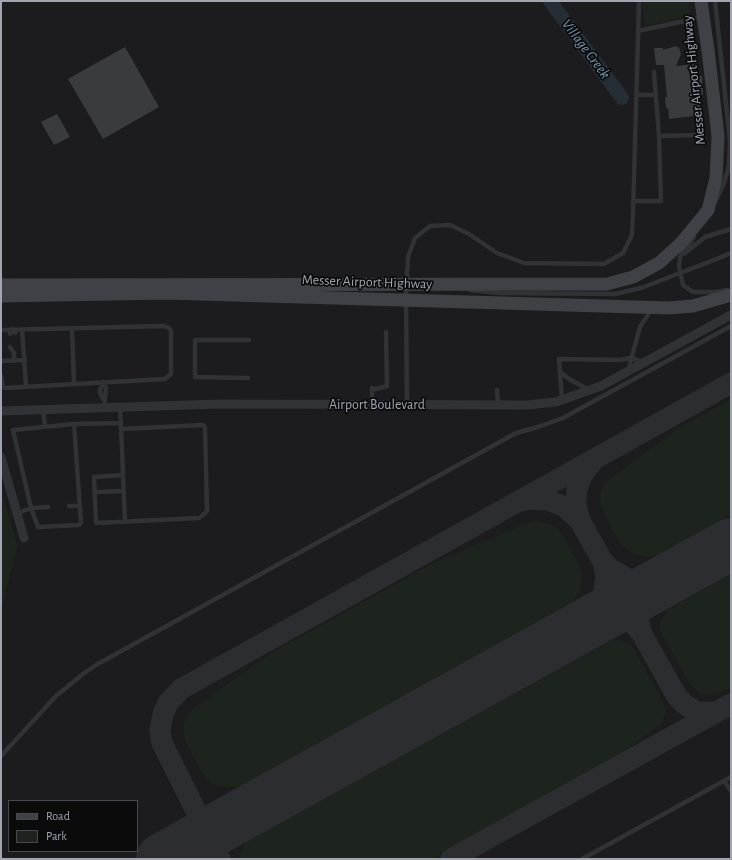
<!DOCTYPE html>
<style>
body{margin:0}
#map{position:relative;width:732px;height:860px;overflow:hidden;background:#101011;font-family:"Alegreya Sans",sans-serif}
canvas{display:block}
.frame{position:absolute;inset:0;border:2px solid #a1a6b2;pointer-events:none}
.legend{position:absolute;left:8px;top:800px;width:130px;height:52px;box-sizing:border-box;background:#0b0b0c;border:1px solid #47494e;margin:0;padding:5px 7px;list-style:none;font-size:12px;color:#a1a6b2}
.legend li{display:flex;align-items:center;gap:8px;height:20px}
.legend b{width:20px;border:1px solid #47494e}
</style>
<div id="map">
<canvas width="732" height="860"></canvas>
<div class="frame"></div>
<ul class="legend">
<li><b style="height:5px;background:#3f4146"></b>Road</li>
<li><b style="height:11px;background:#1c241d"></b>Park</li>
</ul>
</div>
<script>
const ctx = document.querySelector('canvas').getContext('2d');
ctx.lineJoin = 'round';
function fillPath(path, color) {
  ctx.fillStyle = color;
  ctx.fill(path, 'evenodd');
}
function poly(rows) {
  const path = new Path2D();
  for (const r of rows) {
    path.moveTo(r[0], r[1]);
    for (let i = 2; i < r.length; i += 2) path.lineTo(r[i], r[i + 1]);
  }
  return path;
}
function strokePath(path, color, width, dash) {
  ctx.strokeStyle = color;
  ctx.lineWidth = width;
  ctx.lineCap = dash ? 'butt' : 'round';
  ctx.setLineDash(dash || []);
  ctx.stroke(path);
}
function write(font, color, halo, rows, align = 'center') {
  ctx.font = font + ' "Alegreya Sans",sans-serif';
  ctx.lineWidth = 3.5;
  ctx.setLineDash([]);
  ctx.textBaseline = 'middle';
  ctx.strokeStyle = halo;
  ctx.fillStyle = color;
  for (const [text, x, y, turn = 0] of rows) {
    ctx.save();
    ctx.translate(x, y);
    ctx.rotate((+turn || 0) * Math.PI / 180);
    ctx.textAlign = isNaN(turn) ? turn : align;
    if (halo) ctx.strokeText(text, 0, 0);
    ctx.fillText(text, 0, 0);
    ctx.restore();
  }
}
fillPath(poly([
 [1,1,731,1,731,859,1,859,1,612,18,546,1,488],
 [9,801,137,801,137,851,9,851]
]), '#1c1c1e');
fillPath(poly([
 [643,1,689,1,689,16,648,25,643,20],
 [731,399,731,514,657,555,646,557,632,553,623,546,615,534,601,506,600,493,605,482,685,424],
 [1,488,18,546,1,612],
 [537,521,549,524,559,530,580,566,582,577,581,587,572,602,242,785,232,787,219,786,213,784,204,776,185,741,184,734,184,723,187,717,195,707,273,652,435,562,530,522],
 [731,574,731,688,714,695,701,695,689,683,660,630,660,623,667,610],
 [620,640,632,646,664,704,666,713,661,724,614,759,433,859,239,859,240,853,246,842,611,641]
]), '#1c241d');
strokePath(poly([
 [550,1,622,98]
]), '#262e35', 14);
strokePath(poly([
 [521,501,531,499,548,500,565,507,580,521,602,560,609,568,630,580,662,582],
 [580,521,576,505,577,488,583,474,593,461],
 [606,566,639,628],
 [658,584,646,595,640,609,638,618,642,634,676,695,684,704,697,712,716,712],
 [599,617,613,616,622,618,631,622,641,632],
 [582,626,592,617,603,598,606,575,604,567],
 [220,859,162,743,160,731,163,714,168,703,181,689,731,383],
 [451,859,731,704]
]), '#2c2d30', 21);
strokePath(poly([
 [162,859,731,544]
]), '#2c2d30', 52);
fillPath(poly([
 [676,46,679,48,681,54,676,66,694,64,696,76,702,76,703,95,698,95,702,115,669,119,668,108,666,108,665,97,667,97,664,65,656,65,654,48,663,48,663,50],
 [125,47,159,107,103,139,68,79],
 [57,114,70,137,54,145,41,122]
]), '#3a3b3e');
strokePath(poly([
 [715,1,730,141,729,166,724,183,716,200],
 [638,31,703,17],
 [654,72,659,136,698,135],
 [636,95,656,95],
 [633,201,661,201,659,136],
 [694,237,680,257,679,267,683,285,693,292,716,292,727,290],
 [685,253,705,237,731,229],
 [709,262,731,253],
 [470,290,499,293],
 [22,329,26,387],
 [72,329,74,383],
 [1,330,164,326,169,328,171,331,171,374,165,379,5,388,3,387,1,375],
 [10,334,12,329,15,333],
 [10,347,14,353,14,361],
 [1,361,25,360],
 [628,371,640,327,651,310],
 [560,372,569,379,589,390],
 [248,378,195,377,195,340,249,340],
 [103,382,106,388,104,408],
 [103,385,100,389,100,393,103,399],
 [372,390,387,386,386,332],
 [497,390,498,405],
 [562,400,559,359,620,360,631,358,643,362],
 [372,405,372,388],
 [407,405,406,299,408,257,415,238,430,226,450,225,469,234,497,253,524,263,604,264,623,253,632,235,633,213,639,1],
 [120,407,122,449,123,475,94,477,96,523,199,518,203,515,207,511,205,427,203,425,121,429],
 [43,410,45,426],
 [74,424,121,423],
 [123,475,125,522],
 [95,492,124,491],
 [69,506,80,506],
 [18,513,31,508,13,430,74,424,81,523,79,525,38,527,31,508,48,507],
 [1,756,56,696,83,674,96,665,516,433,538,427,563,418,731,326],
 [724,781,731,791],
 [582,859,731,777]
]), '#313236', 4.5);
strokePath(poly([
 [1,411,220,404,527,405,556,402,601,386,731,315],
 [1,457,24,538]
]), '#313236', 9);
strokePath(poly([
 [1,285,607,284,633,277,659,263,681,243,708,210,716,178,718,136,708,50],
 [1,296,166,293,669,308,693,306,731,295]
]), '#3f4146', 13);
strokePath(poly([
 [499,293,615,294,641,288,709,262]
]), '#313236', 4.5);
strokePath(poly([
 [701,1,708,50]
]), '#3f4146', 13);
write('14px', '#a1a6b2', '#0b0b0c', [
 ["Messer Airport Highway",694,80,-96],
 ["Messer Airport Highway",367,282,2],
 ["Airport Boulevard",377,405]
]);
write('italic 15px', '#7695af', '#0b0b0c', [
 ["Village Creek",586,49,53]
]);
</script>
